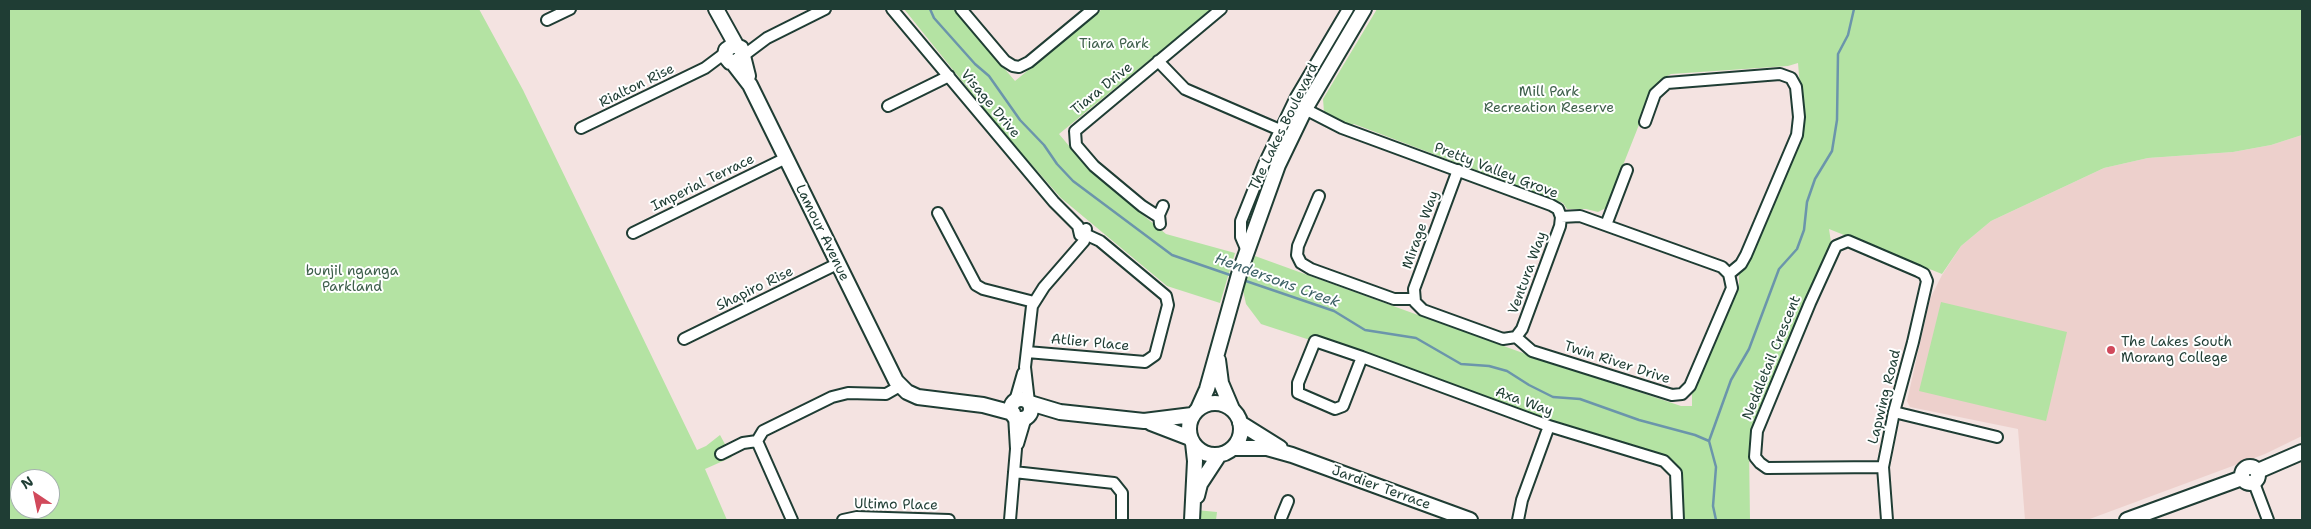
<!DOCTYPE html>
<style>
body{margin:0}
#map{position:relative;width:2311px;height:529px;overflow:hidden;background:#f4e3e1;font-family:"Shantell Sans",sans-serif}
canvas{display:block}
.frame{position:absolute;inset:0;border:10px solid #1f3d34;pointer-events:none}
.north{position:absolute;left:10px;top:469px;width:50px;height:50px;box-sizing:border-box;background:#fff;border:1px solid #a5b1ae;border-radius:50%;rotate:326deg;font-size:14px;font-weight:700;line-height:20px;text-align:center;color:#1f3d34}
.north::after{content:'';display:block;margin:auto;width:18px;height:22px;background:#d1495b;clip-path:polygon(50% 0,100% 100%,50% 72%,0 100%)}
</style>
<div id="map">
<canvas width="2311" height="529"></canvas>
<div class="frame"></div>
<div class="north">N</div>
</div>
<script>
const ctx = document.querySelector('canvas').getContext('2d');
ctx.lineJoin = 'round';
function fillPath(path, color) {
  ctx.fillStyle = color;
  ctx.fill(path, 'evenodd');
}
function poly(rows) {
  const path = new Path2D();
  for (const r of rows) {
    if (r.length === 3) {
      path.moveTo(r[0] + r[2], r[1]);
      path.arc(r[0], r[1], r[2], 0, 2 * Math.PI);
      continue;
    }
    path.moveTo(r[0], r[1]);
    for (let i = 2; i < r.length; i += 2) path.lineTo(r[i], r[i + 1]);
  }
  return path;
}
function strokePath(path, color, width, dash) {
  ctx.strokeStyle = color;
  ctx.lineWidth = width;
  ctx.lineCap = dash ? 'butt' : 'round';
  ctx.setLineDash(dash || []);
  ctx.stroke(path);
}
function write(font, color, halo, rows, align = 'center') {
  ctx.font = font + ' "Shantell Sans",sans-serif';
  ctx.lineWidth = 4;
  ctx.setLineDash([]);
  ctx.textBaseline = 'middle';
  ctx.strokeStyle = halo;
  ctx.fillStyle = color;
  for (const [text, x, y, turn = 0] of rows) {
    ctx.save();
    ctx.translate(x, y);
    ctx.rotate((+turn || 0) * Math.PI / 180);
    ctx.textAlign = isNaN(turn) ? turn : align;
    if (halo) ctx.strokeText(text, 0, 0);
    ctx.fillText(text, 0, 0);
    ctx.restore();
  }
}
fillPath(poly([
 [2302,135,2302,436,2265,454,2087,520,2025,520,2018,429,1910,407,1907,401,1930,299,1942,275,1961,246,1991,221,2104,168,2148,158,2233,152,2271,145]
]), '#edd0cc');
fillPath(poly([
 [9,9,479,9,523,90,697,450,706,446,720,435,732,457,705,469,727,520,9,520],
 [20,479,50,479,50,509,20,509],
 [904,9,954,9,1015,81,1102,9,1212,9,1059,134,1092,173,1166,234,1235,253,1220,303,1167,286,1061,198,1003,132],
 [1377,9,2302,9,2302,135,2271,145,2233,152,2148,158,2104,168,1991,221,1961,246,1942,274,1829,229,1831,242,1752,429,1749,449,1750,520,1683,520,1680,472,1675,462,1553,422,1312,338,1310,340,1261,324,1246,304,1243,290,1255,256,1534,357,1681,406,1692,406,1692,394,1739,284,1739,274,1748,262,1800,137,1803,124,1798,63,1788,66,1671,74,1662,79,1654,87,1606,208,1598,212,1586,209,1567,209,1563,203,1354,124,1350,126,1324,112,1323,99],
 [1941,302,2067,332,2046,421,1919,391],
 [1196,510,1217,512,1216,520,1196,520]
]), '#b4e3a3');
strokePath(poly([
 [930,9,934,18,975,64,989,76,1020,120,1044,145,1057,164,1073,181,1172,255,1233,276],
 [1243,280,1334,311,1365,330,1416,338,1461,364,1489,366,1507,371,1529,385,1553,397,1580,399,1639,420,1695,435,1709,441,1716,467,1713,506,1716,520],
 [1709,441,1731,380,1749,349,1779,269,1797,249,1804,230,1807,202,1815,179,1832,151,1837,120,1838,54,1848,35,1854,9]
]), '#6b95ab', 2.5);
const street = poly([
 [892,9,1054,202,1078,226,1080,235],
 [961,9,1005,61,1013,66,1019,67,1029,62,1093,9],
 [547,20,570,9],
 [743,56,767,38,825,9],
 [1158,61,1185,89,1280,130],
 [888,106,949,76],
 [1305,109,1342,128,1551,205,1558,209,1561,217,1580,216,1722,267,1729,274],
 [581,128,705,68,725,53],
 [1458,170,1414,289,1415,302,1423,310,1503,339,1516,337,1522,329,1560,226,1561,217],
 [1319,196,1298,246,1297,255,1301,263,1311,269,1394,299,1413,299],
 [938,213,976,285,983,289,1034,302],
 [1159,217,1142,206,1094,166,1076,145,1075,131,1221,9],
 [1160,224,1159,215,1163,206],
 [1606,225,1627,170],
 [633,233,786,158],
 [1247,251,1241,237,1241,221,1263,166,1296,97,1348,9],
 [1516,337,1532,351,1672,395,1682,394,1690,386,1732,288,1729,274,1741,264,1746,255,1797,135,1799,117,1796,87,1791,78,1780,74,1667,83,1655,94,1645,122],
 [684,339,837,264],
 [1027,352,1145,362,1155,355,1168,305,1166,296,1100,241,1087,235,1080,235],
 [1362,357,1343,406,1335,409,1298,393,1298,383,1315,341,1362,357,1549,426,1664,461,1676,473,1678,520],
 [1015,401,1023,373],
 [1029,402,1025,367,1032,306,1044,287,1084,241,1086,229],
 [1894,412,1997,437],
 [757,441,792,520],
 [1018,444,1026,417],
 [721,454,743,443,757,441,763,431,832,397,848,393,886,394,900,386],
 [1883,467,1767,468,1760,463,1755,457,1757,431,1810,303,1836,246,1848,241,1918,271,1924,274,1927,281,1913,342,1894,412,1883,467,1887,520],
 [1014,472,1114,483,1122,493,1122,520],
 [2254,483,2268,520],
 [1281,518,1288,501],
 [843,520,857,517,949,520],
 [1010,520,1016,449,1014,415],
 [1518,520,1522,500,1549,426]
]);
const secondary = poly([
 [716,9,736,45],
 [742,57,736,62,730,62,725,56,726,50,733,45,741,48,748,76],
 [733,63,750,85,896,381,907,392,918,397,983,405,1013,413],
 [1218,360,1221,383,1232,409],
 [1021,409,10],
 [1030,403,1060,412,1144,421,1192,415],
 [1215,429,26],
 [1198,409,1207,389,1240,271,1278,165,1305,109,1364,9],
 [1151,423,1190,438],
 [1240,423,1280,448],
 [1233,448,1267,448,1292,455,1470,520],
 [2250,475,8],
 [2258,471,2302,452],
 [1197,496,1200,484,1219,455],
 [1192,520,1195,461,1193,443],
 [2127,520,2242,478]
]);
strokePath(street, '#1f3d34', 14);
strokePath(secondary, '#1f3d34', 18);
strokePath(street, '#fff', 10);
strokePath(secondary, '#fff', 14);
for (const [x, y, r, color] of [
 [2111,350,5,"#d1495b"]
]) {
  const dot = new Path2D();
  dot.arc(x, y, r, 0, 2 * Math.PI);
  ctx.fillStyle = color;
  ctx.fill(dot);
  strokePath(dot, '#fff', 2);
}
write('14px', '#3d5e4a', '#fff', [
 ["Tiara Park",1114,44],
 ["Mill Park",1549,92],
 ["Recreation Reserve",1549,108],
 ["bunjil nganga",352,271],
 ["Parkland",352,287]
]);
write('14px', '#1f3d34', '#fff', [
 ["Rialton Rise",637,86,-26],
 ["Tiara Drive",1102,89,-39],
 ["Visage Drive",990,104,50],
 ["The Lakes Boulevard",1284,127,-64],
 ["Pretty Valley Grove",1496,171,21],
 ["Imperial Terrace",703,183,-26],
 ["Mirage Way",1421,230,-70],
 ["Lamour Avenue",822,233,64],
 ["Ventura Way",1528,273,-70],
 ["Shapiro Rise",755,289,-26],
 ["Atlier Place",1090,343,5],
 ["Neddletail Crescent",1772,358,-68],
 ["Twin River Drive",1617,363,18],
 ["Lapwing Road",1885,397,-76],
 ["Axa Way",1524,402,20],
 ["Jardier Terrace",1381,488,20],
 ["Ultimo Place",896,505,1]
]);
write('14px', '#1f3d34', '#fff', [
 ["The Lakes South",2121,342],
 ["Morang College",2121,358]
], 'left');
write('italic 15px', '#3e6266', '#fff', [
 ["Hendersons Creek",1277,281,20]
]);
</script>
